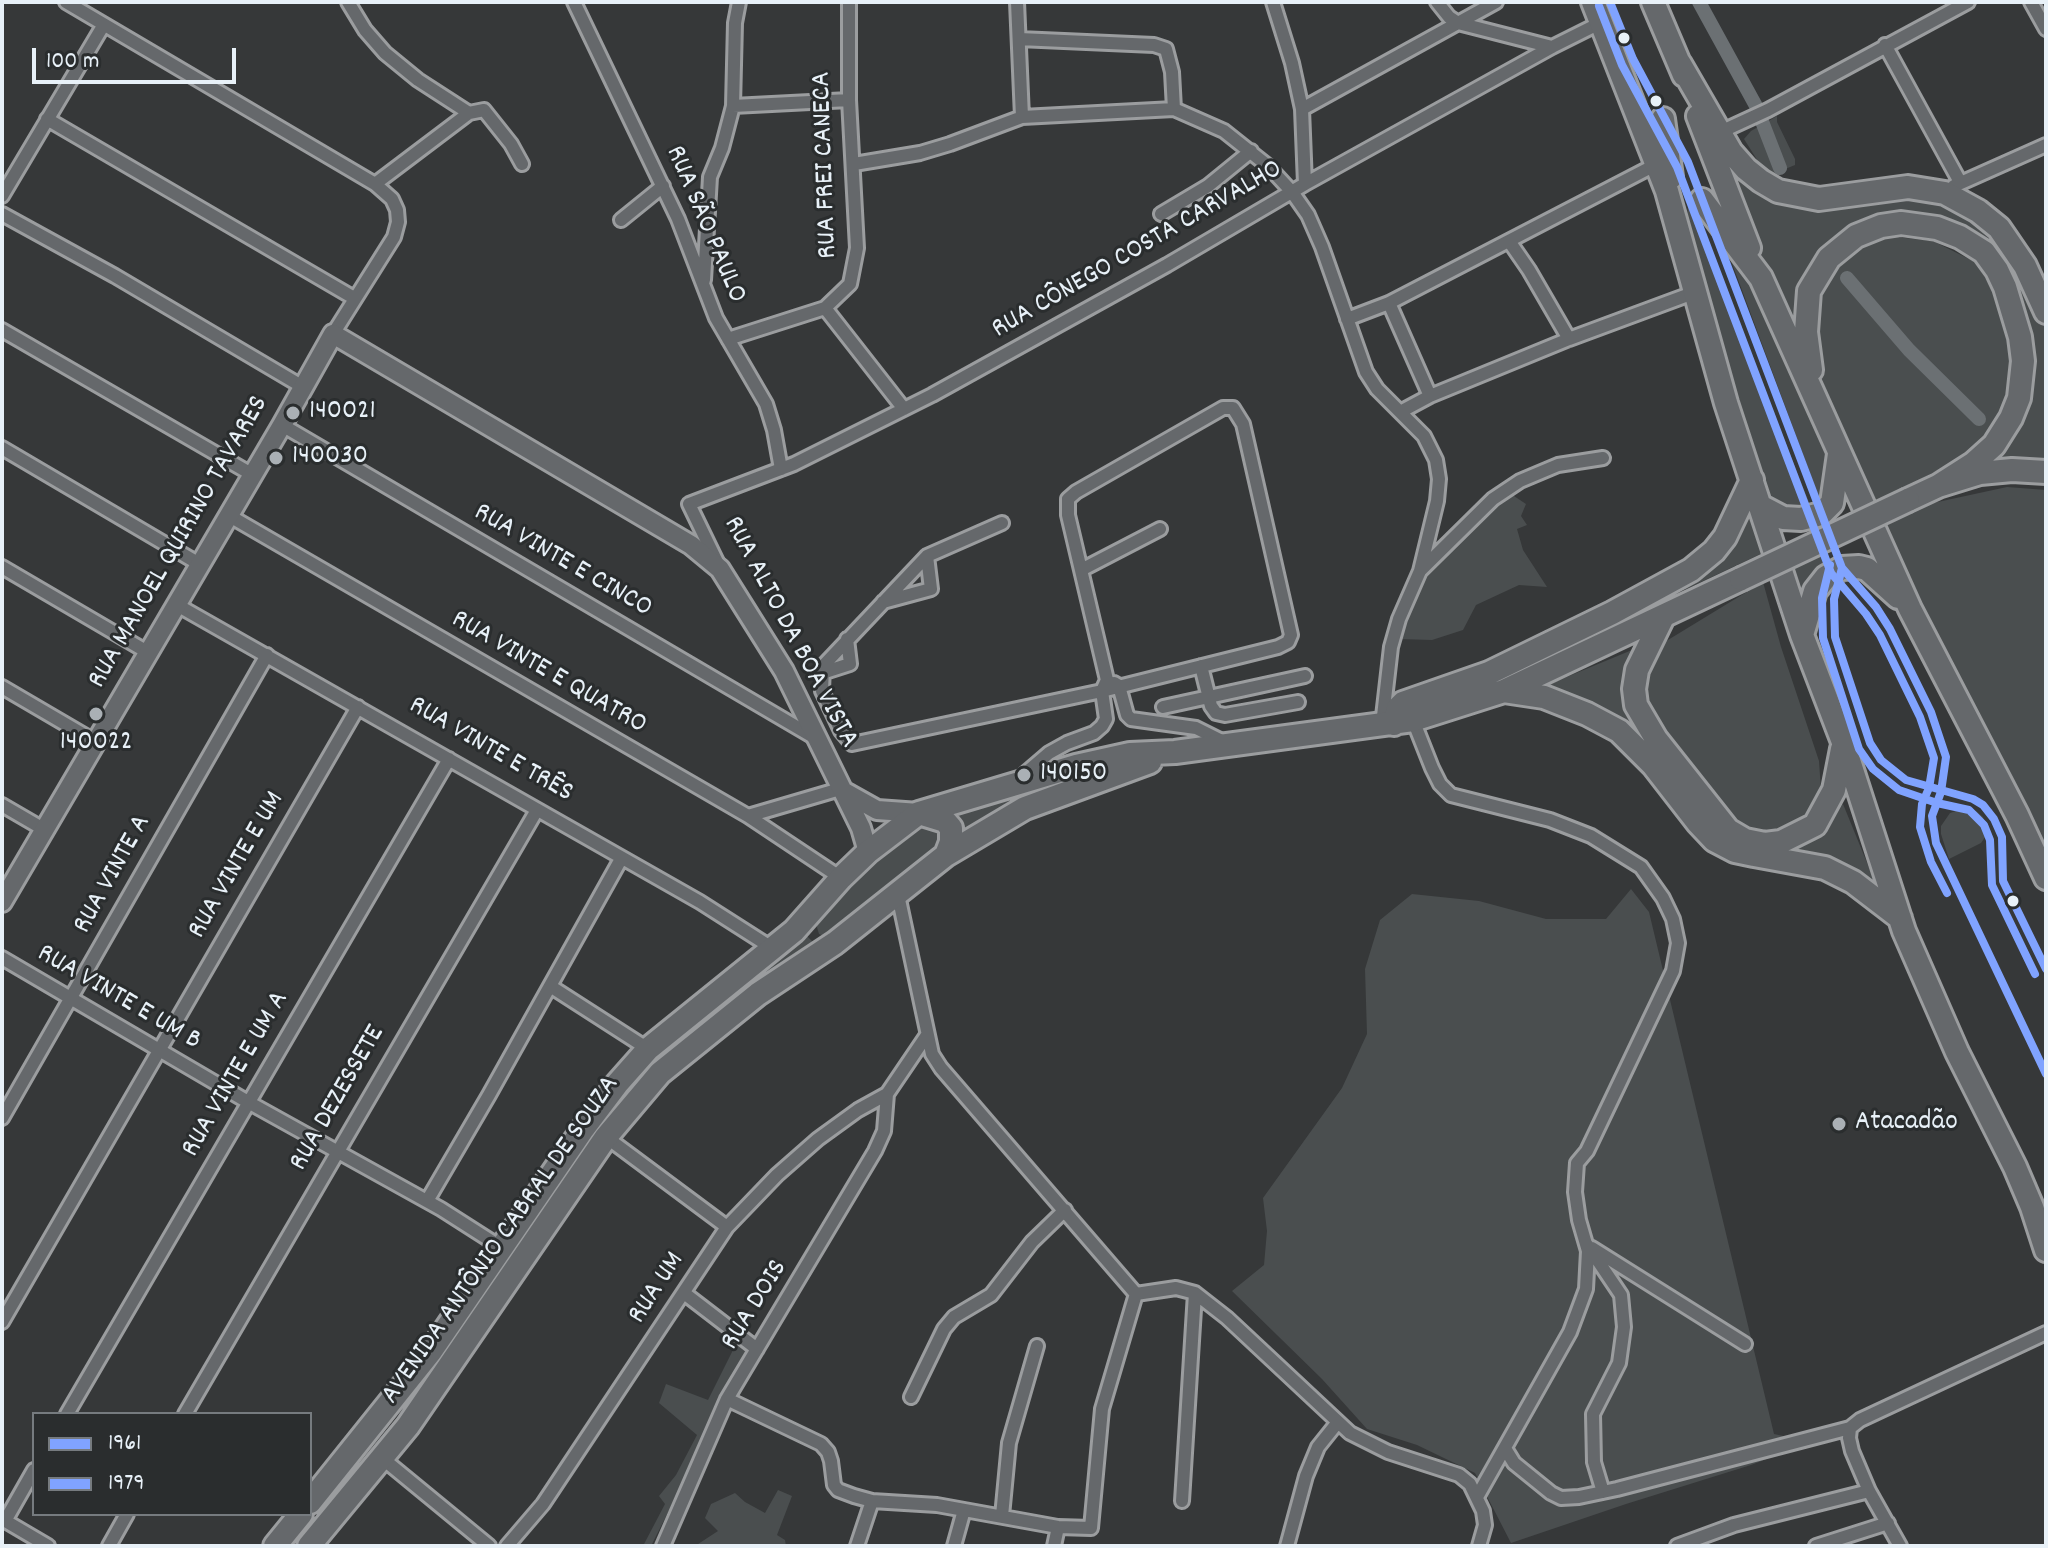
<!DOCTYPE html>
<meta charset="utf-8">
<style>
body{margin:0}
#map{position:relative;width:2048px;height:1548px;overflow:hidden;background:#363839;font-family:Dekko,sans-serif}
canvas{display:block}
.frame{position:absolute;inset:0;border:4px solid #e8f1f8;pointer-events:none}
.legend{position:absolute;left:32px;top:1412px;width:280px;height:104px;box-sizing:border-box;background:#2a2d2e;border:2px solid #767b7f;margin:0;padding:10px 14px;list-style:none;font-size:24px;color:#e8f1f8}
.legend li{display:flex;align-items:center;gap:16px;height:40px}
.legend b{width:40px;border:2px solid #767b7f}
.scale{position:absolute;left:32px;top:48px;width:204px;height:36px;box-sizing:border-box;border:4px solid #e8f1f8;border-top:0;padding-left:10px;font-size:24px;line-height:28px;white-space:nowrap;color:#e8f1f8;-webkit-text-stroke:6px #2a2d2e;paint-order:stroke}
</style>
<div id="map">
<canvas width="2048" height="1548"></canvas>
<div class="frame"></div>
<ul class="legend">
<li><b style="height:10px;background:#80a3ff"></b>1961</li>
<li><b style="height:10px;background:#80a3ff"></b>1979</li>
</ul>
<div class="scale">100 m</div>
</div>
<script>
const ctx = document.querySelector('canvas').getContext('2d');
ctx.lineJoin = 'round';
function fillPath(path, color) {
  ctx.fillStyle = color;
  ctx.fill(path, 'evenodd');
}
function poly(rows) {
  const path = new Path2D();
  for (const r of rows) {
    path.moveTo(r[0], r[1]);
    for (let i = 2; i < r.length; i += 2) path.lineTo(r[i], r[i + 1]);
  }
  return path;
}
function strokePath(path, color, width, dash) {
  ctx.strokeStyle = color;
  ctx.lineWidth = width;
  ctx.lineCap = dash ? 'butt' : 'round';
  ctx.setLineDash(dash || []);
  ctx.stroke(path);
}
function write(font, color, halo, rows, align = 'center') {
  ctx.font = font + ' Dekko,sans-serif';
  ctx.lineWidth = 6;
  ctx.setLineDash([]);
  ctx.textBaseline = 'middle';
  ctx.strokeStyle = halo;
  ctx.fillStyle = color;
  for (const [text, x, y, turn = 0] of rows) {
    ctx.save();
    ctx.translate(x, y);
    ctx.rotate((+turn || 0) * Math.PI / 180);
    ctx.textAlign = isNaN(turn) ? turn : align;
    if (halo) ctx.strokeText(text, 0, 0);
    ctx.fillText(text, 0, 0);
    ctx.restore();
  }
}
fillPath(poly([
 [1777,116,1777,122,1795,159,1795,165,1773,174,1761,166,1744,139,1751,131],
 [1718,147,1769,196,1925,190,1976,215,2020,267,2046,329,2046,465,1973,471,2029,384,1986,247,1886,218,1800,297,1791,328],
 [1689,200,1708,246,1814,515,1773,508,1758,479,1685,231],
 [1720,231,1758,279,1832,460,1823,508],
 [1887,236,1933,241,1975,262,1995,293,2015,361,2004,418,1982,446,1870,507,1814,358,1819,295,1826,276,1843,256,1865,243],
 [2007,487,2046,490,2046,857,1880,530,1901,517,1933,503],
 [1508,492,1526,504,1521,516,1527,525,1517,529,1523,550,1547,587,1519,585,1476,605,1463,630,1432,640,1399,639,1400,627,1424,573],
 [1751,493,1769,550,1686,589,1661,593,1698,570],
 [1824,548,1831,568,1800,616,1784,564],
 [1763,582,1781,647,1819,761,1821,790,1812,813,1793,829,1769,836,1734,823,1664,734,1653,716,1643,686,1651,660,1663,643],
 [1632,650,1625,688,1744,842,1817,828,1843,804,1881,897,1855,869,1818,860,1752,851,1654,759,1540,688],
 [1131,765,950,847,938,813,1072,771],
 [1965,808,1976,811,1983,817,1988,833,1981,843,1949,859,1941,834,1941,826,1950,813],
 [919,822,945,830,938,851,828,938,819,934,816,924,822,909,834,893],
 [1631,889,1649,912,1774,1434,1811,1442,1751,1465,1626,1504,1511,1543,1475,1473,1417,1445,1367,1429,1322,1379,1232,1291,1264,1265,1267,1231,1263,1198,1342,1088,1367,1034,1365,969,1380,920,1412,894,1479,901,1546,919,1606,919],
 [805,934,819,948,661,1062,656,1060],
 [737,1342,753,1344,651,1546,643,1546,665,1504,659,1496,676,1475,697,1435,659,1403,666,1384,708,1400],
 [778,1490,792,1496,777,1535,785,1540,786,1546,695,1546,718,1531,705,1518,711,1504,735,1493,745,1502,765,1513]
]), '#4a4e4f');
strokePath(poly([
 [1699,2,1756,106,1780,168],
 [1847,278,1909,350,1979,419]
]), '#6b7073', 14);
const street = poly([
 [66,2,375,184,392,199,397,210,398,222,394,237,333,334],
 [348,2,365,30,385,53,418,80,469,113,484,110,511,144,522,164],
 [574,2,678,219,716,318,766,404,774,430,781,469],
 [1017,2,1022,117],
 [1273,2,1292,63,1302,109,1305,184],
 [1437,2,1449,17,1458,23,1552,47],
 [2031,2,2046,29],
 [1019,39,1154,45,1166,49,1172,72,1174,109],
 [1885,45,1960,182],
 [733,106,849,100],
 [1302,109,1496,2],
 [47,119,354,298],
 [1716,134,1768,110,1968,2],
 [854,164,920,153,950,144,1022,117,1174,109,1224,131,1268,166,1292,192,1308,215,1322,247,1366,372,1377,389,1424,436,1436,460,1439,479,1437,501,1420,571,1399,619,1391,647,1382,725],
 [375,184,469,113],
 [1954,186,2046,145],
 [2,196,103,26],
 [2,214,115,276,303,387],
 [1161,214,1208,186,1251,151],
 [621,220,663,186],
 [1509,241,1529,270,1569,339],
 [704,280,710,177,722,148,733,106,735,23,739,2],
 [1389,303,1430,396],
 [825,308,904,409],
 [1347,319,1389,303,1657,164],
 [2,330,253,475],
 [728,339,825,308,850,284,857,248,849,100,849,2],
 [1402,411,1430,396,1569,339,1693,293],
 [282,425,817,739],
 [2,448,201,565],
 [228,515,748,816,841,878],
 [1002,523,927,556,823,666,822,691,841,731,852,744,1102,691,1278,647,1288,642,1291,635,1243,424,1233,408,1223,408,1076,492,1068,499,1068,515,1107,680,1102,691,1106,719,1102,726,1094,733,1067,743,1049,753,1021,777],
 [719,566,689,504,794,464,932,395,1167,265,1305,184,1552,47,1602,22],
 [2,567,149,653],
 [1081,570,1160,529],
 [1421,570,1493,499,1520,481,1558,465,1603,458],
 [883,602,931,589,927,556],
 [177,605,700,902,772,948],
 [1201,666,1211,706,1216,713,1225,715,1298,702],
 [822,673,850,664,847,639],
 [1114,683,1119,686,1127,715,1131,719,1196,728,1226,743],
 [2,687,96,742],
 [1163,707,1305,676],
 [1413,720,1432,768,1440,784,1451,795,1550,820,1591,836,1641,867,1663,898,1673,919,1678,943,1673,971,1587,1151,1577,1163,1575,1192,1579,1220,1588,1251,1586,1289,1570,1332,1477,1497],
 [2,805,45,830],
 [748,816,840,789],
 [898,895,932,1054,941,1068,1136,1294],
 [2,958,248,1102,441,1209,502,1248],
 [550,986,648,1049],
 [2,1118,267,655],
 [606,1137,727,1227],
 [427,1201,489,1095,621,859],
 [1588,1246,1621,1295,1624,1327,1619,1363,1593,1414,1594,1462,1603,1492],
 [1592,1248,1745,1344],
 [684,1293,757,1349],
 [1136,1294,1176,1288,1195,1293,1227,1318,1350,1433,1388,1452,1459,1475,1470,1484,1483,1511,1485,1525,1479,1546],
 [2,1322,358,707],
 [911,1397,944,1329,954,1317,991,1295,1032,1242,1065,1210],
 [727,1399,821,1444,828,1452,831,1461,834,1485,838,1490,854,1496,872,1501,937,1505,1058,1527,1091,1528,1102,1409,1136,1294],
 [67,1414,449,759],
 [185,1414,537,810],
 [1506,1450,1514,1463,1551,1493,1561,1498,1579,1497,1617,1489,1850,1428],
 [382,1458,489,1546],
 [1182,1501,1195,1293],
 [1002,1516,1009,1443,1037,1346],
 [2,1519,48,1546],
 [5,1521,34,1470],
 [109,1546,127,1514],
 [507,1546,543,1504,727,1227,777,1175,818,1139,858,1110,887,1094,927,1035],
 [663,1546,727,1399,875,1151,884,1131,887,1094],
 [857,1546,872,1501],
 [954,1546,964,1510],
 [1054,1546,1058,1527],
 [1287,1546,1306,1476,1318,1447,1338,1422],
 [1677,1546,1734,1525,1869,1491],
 [1816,1546,1888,1523],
 [1900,1546,1869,1491,1852,1451,1849,1438,1850,1428,1860,1420,2046,1333]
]);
const secondary = poly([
 [843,791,877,810,919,813],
 [2,902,282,425,333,334,691,545,720,569,784,671,861,828,868,852]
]);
const highway = poly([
 [1593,2,1667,191,1726,403,1802,635,1843,742,1904,931,1957,1052,2015,1167,2032,1207,2046,1250],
 [1653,2,1684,75],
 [1680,64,1731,152,1746,169,1761,181,1778,191,1819,199,1908,187,1945,193,1978,211,1999,228,2025,266,2046,312],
 [1698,116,1749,248],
 [1663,119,1671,177],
 [1702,200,1761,278,1910,609,2017,815,2046,878],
 [1811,370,1806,332,1809,291,1829,258,1856,236,1881,226,1901,223,1937,228,1960,237,1984,252,1997,270,2005,287,2020,337,2023,361,2019,398,2011,418,1994,445,1974,463,1938,486],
 [1908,500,1938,486,1980,473,2012,470,2046,472],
 [1762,507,1783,518,1801,519,1821,514,1832,503,1839,454],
 [1663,617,1637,670,1634,689,1636,705,1656,739,1728,830,1745,840,1765,844,1781,842,1815,825,1834,790,1842,749],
 [1802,635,1815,591,1826,577,1842,568,1859,567,1867,569,1898,597],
 [1504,691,1544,697,1587,714,1619,731,1653,765,1698,823,1714,840,1735,851,1754,855,1825,868,1853,882,1900,918],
 [1394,724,1398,708,1403,703,1489,673,1612,613,1691,570,1714,551,1725,537,1752,480],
 [919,813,945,821,951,828,951,842,946,855],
 [310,1502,431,1351,583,1129,617,1084,648,1049,794,931,841,878,868,852,919,813,1076,766,1130,754,1175,752,1413,720,1504,691,1741,579],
 [275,1546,301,1514],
 [309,1546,408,1426,606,1137,660,1073,758,994,835,943,946,855,1025,808,1150,762]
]);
strokePath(street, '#9b9d9f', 18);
strokePath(secondary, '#9b9d9f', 24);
strokePath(highway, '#9b9d9f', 28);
strokePath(street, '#65686b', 12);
strokePath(secondary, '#65686b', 18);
strokePath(highway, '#65686b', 22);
const highwayBridge = poly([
 [1741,579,1908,500]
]);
strokePath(highwayBridge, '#9b9d9f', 28, []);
strokePath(highwayBridge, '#65686b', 22);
strokePath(poly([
 [1610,2,1633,59,1688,162,1842,568,1876,607,1890,629,1931,712,1946,757,1941,792,1932,816,1936,843,2046,1074],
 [1842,568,1834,599,1835,637,1870,743,1881,760,1906,780,1973,799,1983,805,1994,819,2002,837,2003,881,2046,969]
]), '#80a3ff', 8);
strokePath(poly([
 [1599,6,1622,65,1677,167,1831,573,1866,614,1880,635,1920,717,1934,758,1929,788,1922,804,1920,827,1931,862,1947,893],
 [1830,565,1822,598,1823,638,1859,749,1873,769,1899,790,1937,803,1969,810,1984,825,1990,840,1992,885,2035,974]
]), '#80a3ff', 8);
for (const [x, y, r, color] of [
 [1624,38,7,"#e8f1f8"],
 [1656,101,7,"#e8f1f8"],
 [293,413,8,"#aab0b5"],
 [276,458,8,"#aab0b5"],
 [96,714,8,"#aab0b5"],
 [1024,775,8,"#aab0b5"],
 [2013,901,7,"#e8f1f8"],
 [1839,1124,8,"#aab0b5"]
]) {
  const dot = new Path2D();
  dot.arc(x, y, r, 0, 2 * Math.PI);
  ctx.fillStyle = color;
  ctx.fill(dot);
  strokePath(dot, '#2a2d2e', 3);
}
write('28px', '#e8f1f8', '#2a2d2e', [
 ["RUA FREI CANECA",827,165,-92],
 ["RUA SÃO PAULO",704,225,67],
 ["RUA CÔNEGO COSTA CARVALHO",1138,251,-30],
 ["RUA MANOEL QUIRINO TAVARES",180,543,-60],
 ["RUA VINTE E CINCO",562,562,30],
 ["RUA ALTO DA BOA VISTA",789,633,62],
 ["RUA VINTE E QUATRO",548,674,30],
 ["RUA VINTE E TRÊS",490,751,30],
 ["RUA VINTE E UM",238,866,-60],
 ["RUA VINTE A",114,875,-61],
 ["RUA VINTE E UM B",118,999,30],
 ["RUA VINTE E UM A",237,1075,-60],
 ["RUA DEZESSETE",339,1099,-60],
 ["AVENIDA ANTÔNIO CABRAL DE SOUZA",502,1241,-55],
 ["RUA UM",658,1289,-57],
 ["RUA DOIS",756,1306,-58]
]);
write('28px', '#e8f1f8', '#2a2d2e', [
 ["140021",309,413],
 ["140030",292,458],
 ["140022",96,744,"center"],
 ["140150",1040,775],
 ["Atacadão",1855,1124]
], 'left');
</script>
